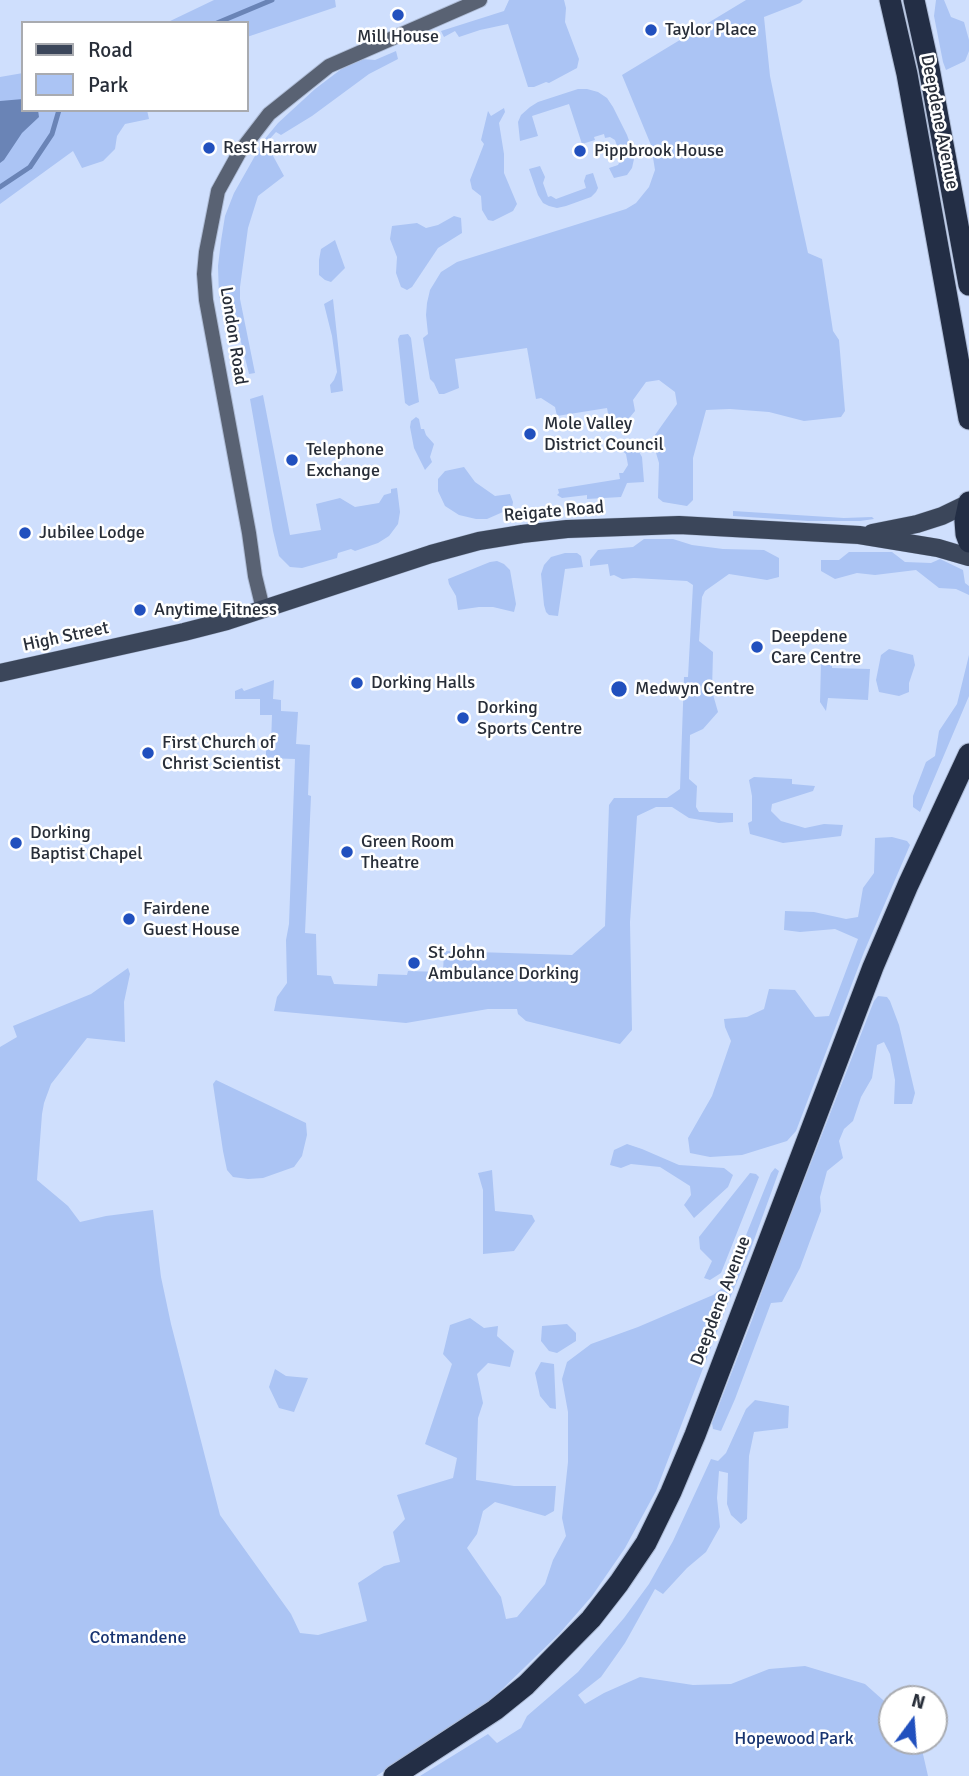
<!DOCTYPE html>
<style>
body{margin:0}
#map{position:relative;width:969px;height:1776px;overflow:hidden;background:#cfdffd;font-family:Signika,sans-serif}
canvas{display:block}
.legend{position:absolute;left:21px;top:21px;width:228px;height:91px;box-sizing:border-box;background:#fff;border:2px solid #a9abb0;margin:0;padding:9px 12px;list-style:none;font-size:21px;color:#282e39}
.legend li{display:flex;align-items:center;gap:14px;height:35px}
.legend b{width:35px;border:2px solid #a9abb0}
.north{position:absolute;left:878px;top:1685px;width:70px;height:70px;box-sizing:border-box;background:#fff;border:2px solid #a9abb0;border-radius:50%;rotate:16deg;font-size:19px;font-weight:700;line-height:28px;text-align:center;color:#282e39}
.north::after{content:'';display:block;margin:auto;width:24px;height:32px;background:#2150be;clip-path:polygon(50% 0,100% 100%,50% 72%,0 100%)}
</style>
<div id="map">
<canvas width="969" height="1776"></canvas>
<ul class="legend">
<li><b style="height:9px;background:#3b465a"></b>Road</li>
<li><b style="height:19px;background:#abc4f4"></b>Park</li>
</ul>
<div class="north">N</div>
</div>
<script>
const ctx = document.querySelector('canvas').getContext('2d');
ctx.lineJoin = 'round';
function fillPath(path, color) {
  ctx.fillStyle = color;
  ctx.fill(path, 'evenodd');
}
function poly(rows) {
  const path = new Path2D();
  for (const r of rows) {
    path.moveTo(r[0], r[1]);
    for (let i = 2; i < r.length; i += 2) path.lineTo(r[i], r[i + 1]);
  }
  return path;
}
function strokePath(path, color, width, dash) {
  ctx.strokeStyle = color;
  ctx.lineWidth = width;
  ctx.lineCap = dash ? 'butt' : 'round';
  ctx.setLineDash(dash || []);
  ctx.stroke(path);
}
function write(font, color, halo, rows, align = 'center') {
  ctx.font = font + ' Signika,sans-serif';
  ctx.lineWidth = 5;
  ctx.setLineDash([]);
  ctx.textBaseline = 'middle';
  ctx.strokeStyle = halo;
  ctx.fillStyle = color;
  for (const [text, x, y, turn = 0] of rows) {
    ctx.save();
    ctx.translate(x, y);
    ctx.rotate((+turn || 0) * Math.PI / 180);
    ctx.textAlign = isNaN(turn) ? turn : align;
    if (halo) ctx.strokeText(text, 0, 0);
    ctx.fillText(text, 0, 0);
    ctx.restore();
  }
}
fillPath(poly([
 [214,0,335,0,336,7,247,37,247,23,166,23],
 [509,0,564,0,566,8,565,22,579,59,577,68,549,83,546,82,534,87,528,87,508,24,480,30,459,37,455,31,444,37,441,31,504,11],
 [746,0,803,0,800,3,764,17,766,37,770,76,782,134,808,253,822,259,833,331,839,340,845,411,841,417,804,421,769,412,730,409,706,410,693,458,693,500,687,506,663,502,658,498,659,463,654,446,650,442,677,404,675,392,659,380,646,382,633,400,635,411,621,428,611,429,607,408,557,416,555,407,541,398,536,399,527,348,455,359,459,388,444,394,439,394,434,383,430,379,423,338,428,334,426,315,427,303,430,290,441,272,457,262,626,209,636,203,649,187,655,170,651,145,622,75],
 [936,0,944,0,951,17,964,22,969,40,969,51,965,61,946,70,943,62,934,16],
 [396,51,398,59,369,74,312,116,281,135,276,132,266,143,284,176,258,196,248,228,240,287,240,299,255,373,249,374,234,314,219,297,218,266,221,241,225,216,234,193,264,140,278,123,315,89,348,64,362,59,375,60],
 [23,73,23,110,147,110,149,119,125,124,117,136,115,149,103,161,82,168,73,151,0,204,0,77],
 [578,89,587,89,598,92,607,98,613,107,627,135,632,149,634,159,632,168,627,175,614,178,609,168,618,165,621,159,618,152,615,150,617,146,615,140,610,137,605,138,604,134,594,137,595,140,582,144,569,104,532,116,538,136,520,141,518,122,521,115,530,107,538,102],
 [504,108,505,112,499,123,504,154,504,173,517,204,513,211,493,221,488,220,482,210,481,196,472,189,470,180,484,144,481,140,488,111,491,116],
 [540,166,545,177,543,183,548,197,551,196,556,199,586,188,584,181,586,175,593,173,598,188,596,192,591,197,566,206,557,208,549,206,543,203,538,195,529,169],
 [454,216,461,218,462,233,438,248,412,287,407,290,401,287,396,273,397,257,390,239,392,226,417,223,426,228,438,225],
 [335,240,345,268,331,282,325,280,319,275,319,260,321,249],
 [333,299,343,391,331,393,330,385,334,380,337,372,332,336,324,304],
 [408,334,411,338,419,402,409,406,405,403,398,339,400,335],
 [263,395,290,535,321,530,316,504,340,498,355,507,379,503,384,495,391,493,391,489,397,488,400,512,398,524,389,536,378,543,355,551,351,549,338,553,337,558,302,568,290,567,279,556,273,531,250,399],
 [416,417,419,419,421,429,424,429,426,435,434,444,430,457,432,462,425,470,414,448,410,427,411,421],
 [619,442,633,446,638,450,642,457,644,482,627,483,621,497,587,499,587,495,562,498,557,495,559,493,558,489,620,479,619,473,623,473,628,465,626,454,619,448,615,449,614,443],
 [464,467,475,482,495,496,510,494,513,502,512,508,487,519,476,519,459,515,445,506,438,491,438,479,445,471],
 [733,511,844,518,872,517,874,519,860,521,808,521,733,516],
 [644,539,673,539,692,545,723,549,764,550,779,558,779,577,767,580,729,574,705,591,702,597,699,641,713,652,712,691,718,712,703,729,690,735,689,779,697,786,696,807,699,812,733,813,733,822,719,823,689,818,672,807,656,807,637,816,630,922,632,1030,620,1044,526,1021,518,1014,517,1009,488,1009,406,1023,274,1011,277,997,287,983,286,940,289,924,295,759,266,758,266,745,271,744,272,715,260,715,260,699,235,699,235,691,242,688,244,691,274,680,273,699,281,700,281,711,298,712,296,744,310,745,308,795,311,796,305,933,316,934,317,975,331,976,334,984,377,986,378,974,407,975,408,971,443,972,444,951,572,955,605,926,609,805,614,798,667,798,680,789,684,677,688,677,693,585,687,581,634,578,622,579,614,575,610,576,608,564,590,566,590,560,598,550,633,547],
 [849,552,892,552,905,562,931,563,940,559,963,570,965,583,969,586,969,595,956,589,939,588,916,570,875,575,857,573,835,579,821,571,821,560,839,560],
 [565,553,577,553,581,556,583,567,565,569,558,616,549,615,546,612,544,605,541,574,544,565,551,557],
 [497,561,504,564,510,570,516,604,514,612,493,607,479,607,458,610,456,596,449,584,448,579,490,562],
 [889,649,913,655,915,665,909,683,909,692,899,696,879,692,876,680,881,655],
 [969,655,969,696,920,812,913,807,913,796,926,762,935,756,939,731,957,704],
 [832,656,832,668,870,669,868,700,828,698,826,711,820,702,821,662,827,657],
 [754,777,792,779,792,784,815,786,813,791,772,804,771,811,781,821,805,828,824,824,843,825,841,836,783,843,750,834,748,823,752,821,752,796,749,780],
 [892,837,907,841,910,845,864,952,796,1131,787,1141,742,1155,710,1157,690,1153,688,1138,712,1096,731,1041,725,1027,724,1019,747,1017,764,1009,769,989,795,990,815,1017,829,1016,858,939,835,929,800,932,784,930,785,911,814,912,846,919,858,917,863,888,874,873,875,838],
 [128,968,130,974,124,1002,125,1042,87,1038,51,1084,44,1103,42,1114,37,1180,68,1206,80,1222,106,1216,153,1210,161,1277,171,1324,220,1515,291,1614,300,1633,318,1635,367,1621,358,1583,384,1566,400,1562,393,1532,405,1519,397,1495,453,1478,457,1458,425,1444,452,1364,443,1354,450,1325,470,1318,484,1328,498,1326,497,1336,514,1351,510,1367,488,1363,477,1374,483,1403,478,1418,476,1480,514,1486,556,1486,554,1511,545,1516,495,1502,483,1511,477,1534,467,1548,501,1597,506,1619,517,1617,545,1584,553,1560,566,1536,562,1518,568,1462,568,1412,562,1379,567,1362,591,1344,638,1327,713,1295,726,1285,771,1173,775,1168,779,1171,750,1251,728,1303,656,1491,625,1548,592,1596,559,1634,491,1700,426,1745,376,1776,0,1776,0,1047,17,1037,13,1026,91,994],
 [878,996,887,997,890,1001,899,1025,915,1093,912,1104,894,1104,895,1080,890,1054,884,1042,877,1045,872,1078,861,1097,853,1121,844,1129,839,1141,843,1158,827,1171,820,1197,821,1211,800,1268,782,1302,771,1303,735,1399,721,1431,713,1429,712,1423,752,1320,772,1263,870,1011,874,1001],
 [216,1080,306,1123,307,1135,302,1156,294,1167,263,1178,248,1179,233,1177,227,1170,223,1151,213,1084],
 [627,1144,642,1149,679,1165,724,1168,733,1175,728,1187,694,1218,684,1205,691,1195,690,1186,660,1167,631,1164,621,1168,610,1165,614,1150],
 [492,1170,495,1211,532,1215,535,1221,514,1251,483,1254,483,1190,478,1173],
 [750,1173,756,1174,759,1177,721,1273,710,1280,704,1278,712,1261,700,1249,699,1237],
 [567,1324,576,1333,576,1341,557,1353,549,1351,541,1341,542,1326],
 [541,1362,554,1364,556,1409,550,1408,540,1396,535,1373],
 [275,1369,286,1376,308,1378,294,1412,279,1408,269,1387],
 [755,1400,789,1406,788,1428,754,1432,749,1456,747,1519,741,1524,731,1515,727,1504,728,1473,719,1471,717,1498,720,1527,706,1552,687,1568,663,1594,655,1589,625,1643,601,1677,578,1695,585,1704,604,1693,640,1677,693,1685,731,1684,769,1669,805,1666,865,1684,892,1708,892,1741,920,1741,928,1776,420,1776,488,1734,497,1743,521,1728,527,1716,578,1672,624,1618,649,1584,673,1541,711,1459,718,1461,726,1453,746,1409]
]), '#abc4f4');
fillPath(poly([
 [23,99,23,110,38,110,39,117,22,133,4,160,0,163,0,101]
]), '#6a84b6');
strokePath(poly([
 [217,23,272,0],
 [0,187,30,167,52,134,59,110]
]), '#6a84b6', 5);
const secondary = poly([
 [263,609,255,576,249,533,206,300,204,274,206,252,218,191,239,153,269,114,329,66,480,0]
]);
const primary = poly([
 [872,533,917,524,942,516,969,503],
 [0,673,184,632,227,621,431,554,479,541,522,534,567,529,679,525,859,535,938,548,969,557]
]);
const highway = poly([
 [890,0,907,74,969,419],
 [914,0,929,68,969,285],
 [969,502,965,521,966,534,969,542],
 [394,1776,495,1710,526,1685,591,1619,619,1583,646,1543,671,1492,695,1435,873,967,908,885,969,754]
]);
strokePath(secondary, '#aebcd6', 16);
strokePath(primary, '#aebcd6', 19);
strokePath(highway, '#aebcd6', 23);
strokePath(secondary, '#596273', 14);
strokePath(primary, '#3b465a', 18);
strokePath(highway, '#232e45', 21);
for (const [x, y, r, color] of [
 [398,15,7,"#2150be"],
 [651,30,7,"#2150be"],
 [209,148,7,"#2150be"],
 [580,151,7,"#2150be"],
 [530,434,7,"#2150be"],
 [292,460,7,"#2150be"],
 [25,533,7,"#2150be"],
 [140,610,7,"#2150be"],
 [757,647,7,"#2150be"],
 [357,683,7,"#2150be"],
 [619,689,9,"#2150be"],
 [463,718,7,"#2150be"],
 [148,753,7,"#2150be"],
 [16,843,7,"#2150be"],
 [347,852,7,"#2150be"],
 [129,919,7,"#2150be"],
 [414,963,7,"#2150be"]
]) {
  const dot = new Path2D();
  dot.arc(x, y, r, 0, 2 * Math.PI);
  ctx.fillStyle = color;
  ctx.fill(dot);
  strokePath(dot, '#fff', 2.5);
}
write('18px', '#282e39', '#fff', [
 ["Taylor Place",665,30],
 ["Mill House",398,37,"center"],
 ["Rest Harrow",223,148],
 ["Pippbrook House",594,151],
 ["Mole Valley",544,424],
 ["District Council",544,445],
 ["Telephone",306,450],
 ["Exchange",306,471],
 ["Jubilee Lodge",39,533],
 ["Anytime Fitness",154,610],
 ["Deepdene",771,637],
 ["Care Centre",771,658],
 ["Dorking Halls",371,683],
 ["Medwyn Centre",635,689],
 ["Dorking",477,708],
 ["Sports Centre",477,729],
 ["First Church of",162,743],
 ["Christ Scientist",162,764],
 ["Dorking",30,833],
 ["Baptist Chapel",30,854],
 ["Green Room",361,842],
 ["Theatre",361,863],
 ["Fairdene",143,909],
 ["Guest House",143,930],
 ["St John",428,953],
 ["Ambulance Dorking",428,974]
], 'left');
write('18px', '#282e39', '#fff', [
 ["Deepdene Avenue",939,122,79],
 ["London Road",233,336,81],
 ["Reigate Road",554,512,-5],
 ["High Street",66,637,-12],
 ["Deepdene Avenue",721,1301,-69]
]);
write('18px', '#183471', '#fff', [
 ["Cotmandene",138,1638],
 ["Hopewood Park",794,1739]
]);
</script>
